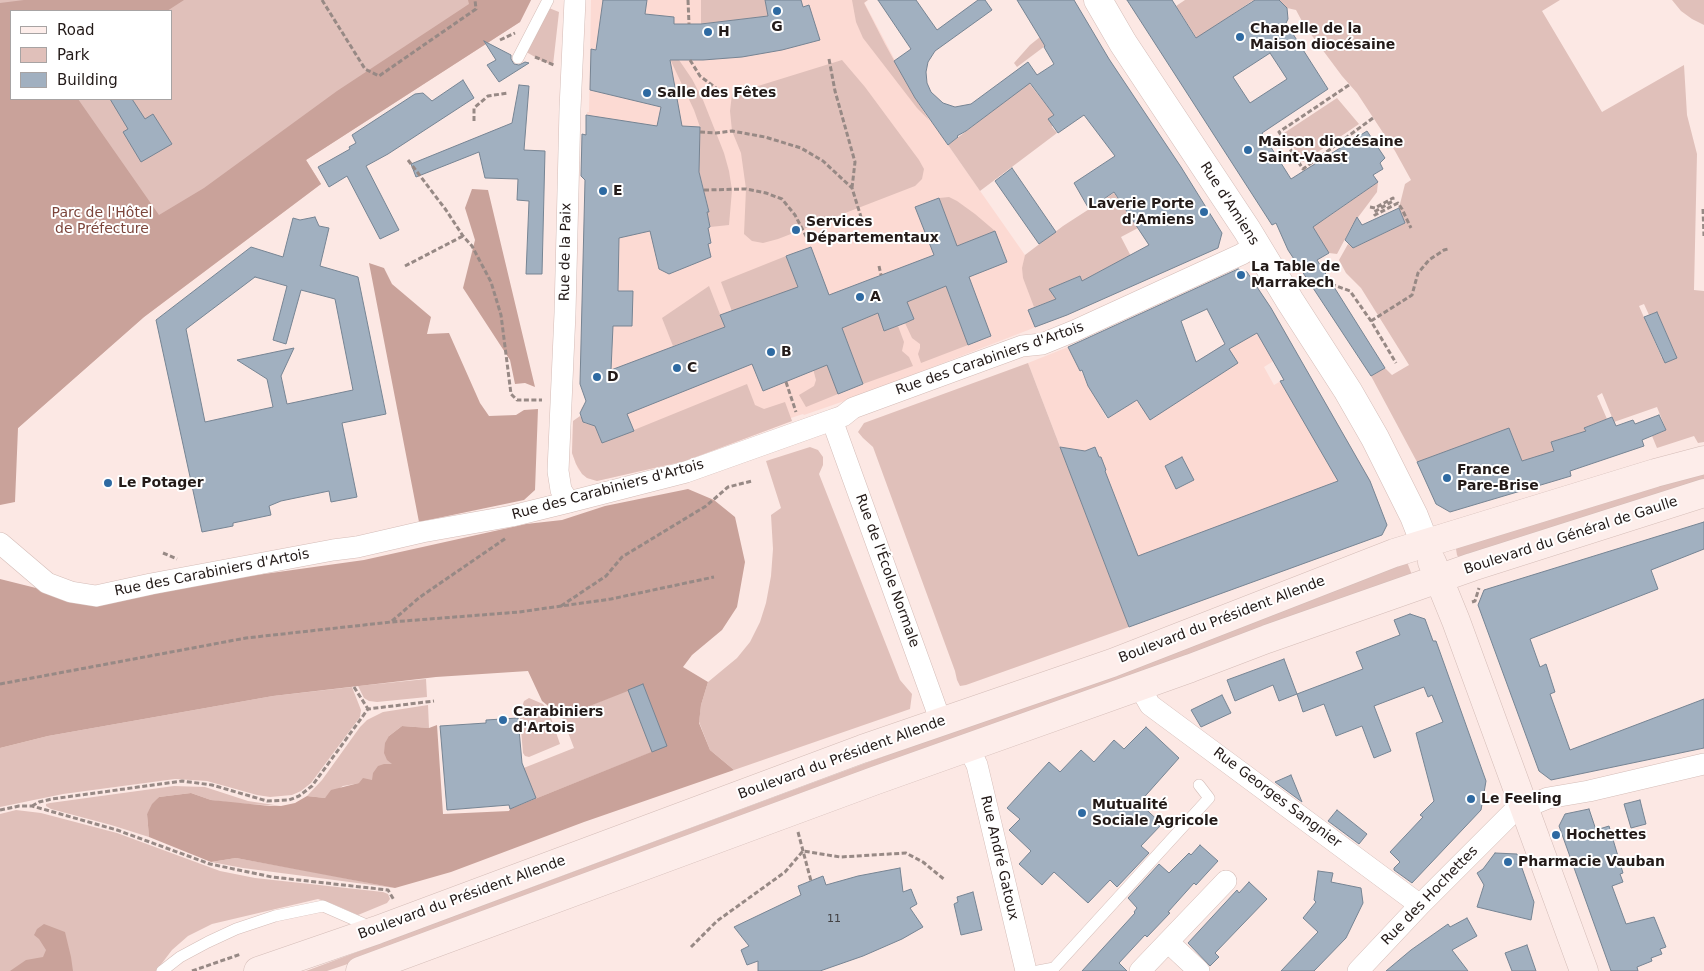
<!DOCTYPE html>
<meta charset="utf-8">
<style>
body{margin:0}
#map{position:relative;width:1704px;height:971px;overflow:hidden;background:#fce8e4;font-family:"DejaVu Sans",sans-serif}
canvas{display:block}
.legend{position:absolute;left:10px;top:10px;width:162px;height:90px;box-sizing:border-box;background:#fff;border:1px solid #a7a3a3;margin:0;padding:6px 9px;list-style:none;font-size:15px;color:#231a18}
.legend li{display:flex;align-items:center;gap:10px;height:25px}
.legend b{width:25px;border:1px solid #a7a3a3}
</style>
<div id="map">
<canvas width="1704" height="971"></canvas>
<ul class="legend">
<li><b style="height:6px;background:#fdedea"></b>Road</li>
<li><b style="height:14px;background:#e0c0ba"></b>Park</li>
<li><b style="height:14px;background:#a1b0c0"></b>Building</li>
</ul>
</div>
<script>
const ctx = document.querySelector('canvas').getContext('2d');
ctx.lineJoin = 'round';
function fillPath(path, color) {
  ctx.fillStyle = color;
  ctx.fill(path, 'evenodd');
}
function poly(rows) {
  const path = new Path2D();
  for (const r of rows) {
    path.moveTo(r[0], r[1]);
    for (let i = 2; i < r.length; i += 2) path.lineTo(r[i], r[i + 1]);
  }
  return path;
}
function strokePath(path, color, width, dash) {
  ctx.strokeStyle = color;
  ctx.lineWidth = width;
  ctx.lineCap = dash ? 'butt' : 'round';
  ctx.setLineDash(dash || []);
  ctx.stroke(path);
}
function write(font, color, halo, rows, align = 'center') {
  ctx.font = font + ' "DejaVu Sans",sans-serif';
  ctx.lineWidth = 4;
  ctx.setLineDash([]);
  ctx.textBaseline = 'middle';
  ctx.strokeStyle = halo;
  ctx.fillStyle = color;
  for (const [text, x, y, turn = 0] of rows) {
    ctx.save();
    ctx.translate(x, y);
    ctx.rotate((+turn || 0) * Math.PI / 180);
    ctx.textAlign = isNaN(turn) ? turn : align;
    if (halo) ctx.strokeText(text, 0, 0);
    ctx.fillText(text, 0, 0);
    ctx.restore();
  }
}
fillPath(poly([
 [591,0,863,0,915,98,1067,315,853,398,804,415,803,414,791,418,792,421,685,461,597,481,587,478,578,469,572,453,573,421,580,417,581,408,587,403,580,384,585,180,581,176,582,134,586,134,587,112,589,112],
 [1274,312,1293,346,1281,352,1283,355,1264,367,1274,385,1305,367,1370,480,1387,525,1382,535,1129,627,1028,363,1068,347,1107,419]
]), '#fcdad3');
fillPath(poly([
 [0,0,531,0,520,22,306,160,321,184,144,317,18,428,0,441],
 [11,11,171,11,171,99,11,99],
 [701,0,765,0,768,16,701,24],
 [852,0,868,0,864,3,885,44,915,98,929,120,917,108,863,38,856,22],
 [1185,0,1260,0,1252,1,1205,33,1198,40,1176,6],
 [1278,0,1560,0,1542,11,1602,112,1684,65,1687,115,1697,154,1694,290,1704,291,1704,442,1698,443,1694,436,1657,448,1652,436,1666,430,1657,407,1614,422,1602,393,1597,396,1607,419,1585,428,1588,438,1569,444,1566,437,1551,442,1554,452,1522,461,1509,429,1417,462,1371,376,1385,368,1392,375,1409,365,1361,288,1346,273,1339,260,1348,244,1353,248,1405,223,1399,208,1405,184,1411,180,1395,151,1357,93,1342,76,1304,25,1296,10,1287,8],
 [1644,304,1649,315,1657,312,1675,353,1662,358,1639,306],
 [1672,0,1704,0,1704,25,1692,19,1681,11],
 [544,6,559,12,553,65,542,61,521,49],
 [1040,37,1045,46,1017,67,1014,63,1030,45],
 [670,59,679,60,692,79,703,100,724,153,729,171,732,190,729,225,710,227,707,212,709,211,698,167,700,127,694,110],
 [842,60,865,87,919,160,924,169,922,179,915,186,778,239,763,243,752,241,744,234,746,189,741,153,732,131,730,111,732,94,739,90,758,86],
 [1029,83,1054,115,1052,127,1057,133,980,191,948,145],
 [1337,98,1359,124,1303,162,1284,133],
 [1378,182,1377,192,1353,224,1337,254,1329,253,1304,213,1322,221],
 [1114,193,1138,228,1121,237,1134,262,1112,265,1092,276,1084,287,1080,276,1050,289,1056,299,1034,307,1023,278,1022,268,1025,255,1063,226],
 [949,197,957,201,975,214,995,231,957,246,939,198],
 [786,256,802,298,778,294,734,310,736,322,721,282],
 [709,286,725,327,673,346,662,318],
 [946,286,968,345,921,363,918,354,920,348,920,344,912,338,905,323,914,319,907,302],
 [878,313,884,331,898,326,904,342,902,351,909,357,913,366,863,384,842,328],
 [820,345,838,394,806,407,799,395,814,386,816,380,808,350],
 [1028,363,1129,627,966,685,960,686,957,680,955,671,873,447,863,438,858,432,864,423],
 [747,384,755,405,764,409,785,402,792,421,685,461,597,481,587,478,582,474,576,464,572,453,573,421,580,416,586,424,595,424,602,443],
 [810,447,818,450,823,457,823,465,819,474,900,680,912,694,910,709,734,770,710,750,699,722,701,705,708,682,737,658,750,642,760,622,766,603,771,576,773,549,771,515,781,508,766,461],
 [1704,471,1704,484,1459,558,1457,555,1456,549,1460,546],
 [1407,562,1412,575,407,944,327,971,306,971],
 [426,679,427,697,377,702,369,701,364,698,358,686],
 [643,684,667,746,510,809,506,797,506,775,574,748,562,717],
 [352,687,361,710,360,717,311,783,301,791,292,795,270,797,257,795,207,781,175,779,63,794,0,807,0,748,48,736,273,696],
 [529,698,543,704,549,712,560,744,529,757,525,756,523,753,520,719,521,710,524,701],
 [428,705,429,728,402,726,389,736,393,764,372,781,343,786,325,798,307,796,322,780,360,727,367,720,383,712],
 [174,786,205,787,248,801,281,806,232,803,211,800,191,793,159,797,147,814,149,837,111,825,51,809,46,806,46,804,50,803],
 [16,810,41,813,117,833,220,871,255,878,383,892,388,894,390,899,387,903,358,915,333,904,318,899,212,924,188,936,172,950,156,971,0,971,0,814],
 [236,858,319,873,395,888,243,868,211,862]
]), '#e0c0ba');
fillPath(poly([
 [24,0,184,0,167,11,11,11,11,99,78,99,159,215,204,188,337,91,469,4,468,0,531,0,520,22,306,160,321,184,144,317,18,428,15,502,0,505,0,3],
 [472,189,488,190,535,387,525,383,515,384,510,360,463,288,475,240,465,208],
 [369,263,384,268,392,284,431,317,427,334,449,333,480,403,489,416,516,415,524,410,538,409,535,490,524,500,419,522],
 [688,489,714,500,735,517,745,562,737,607,722,630,692,655,683,667,708,682,701,705,699,723,710,750,734,770,584,822,451,872,395,888,236,858,211,862,149,837,147,814,152,804,159,797,191,793,211,800,270,806,281,806,295,803,307,796,325,798,331,790,359,783,363,778,372,780,373,773,378,766,384,764,392,764,387,760,384,753,385,743,389,736,402,726,429,728,437,725,443,814,509,811,510,809,666,746,643,685,562,717,542,701,528,671,436,677,273,696,48,736,0,748,0,579,40,589,214,581,364,560,526,524,562,520,605,506],
 [44,924,65,932,71,957,73,971,10,971,26,960,43,957,46,950,39,939,34,935,37,929]
]), '#c9a29a');
const building = poly([
 [603,0,647,0,645,14,674,17,674,24,701,24,768,16,765,0,801,0,803,7,809,5,820,40,782,50,742,57,703,60,670,60,682,126,700,127,699,172,709,212,707,212,710,227,708,228,711,243,708,244,711,257,669,274,659,269,650,231,619,238,618,291,633,291,632,326,613,326,611,370,725,327,720,315,798,287,786,256,811,247,829,295,934,255,915,207,939,198,957,246,995,231,1007,262,969,277,991,336,968,345,946,286,907,302,914,319,905,323,884,331,878,313,842,328,863,384,838,394,827,365,763,391,752,364,627,414,634,431,602,443,595,426,583,422,580,413,586,401,580,384,585,180,581,176,582,134,586,135,586,115,657,126,661,107,590,90,591,49,596,50,603,0],
 [878,0,916,0,937,30,978,0,985,0,992,10,935,51,928,62,926,72,927,83,931,92,943,103,955,107,971,104,1028,62,1037,75,1054,64,1044,47,1045,46,1017,0,1074,0,1109,59,1181,167,1222,233,1218,248,1067,315,1035,327,1028,310,1056,299,1049,289,1080,276,1082,281,1149,245,1114,192,1089,209,1074,183,1115,156,1084,115,1058,133,1048,119,1054,115,1030,83,966,131,957,136,958,137,948,145,915,98,894,61,911,49,878,0],
 [1127,0,1172,0,1196,38,1255,0,1279,0,1287,8,1288,19,1286,23,1328,89,1262,133,1291,179,1367,131,1385,158,1380,163,1383,169,1373,175,1378,182,1313,227,1329,253,1317,260,1385,368,1371,376,1288,250,1276,223,1272,225,1127,0],
 [1270,53,1287,79,1250,103,1233,77,1270,53],
 [484,41,511,55,511,59,514,64,519,65,525,62,529,63,499,82,487,65,496,60,484,41],
 [463,80,474,98,388,154,366,166,399,230,380,239,347,176,329,187,318,167,350,149,349,147,356,143,352,135,415,94,423,93,432,101,463,80],
 [519,85,529,86,524,150,545,151,542,274,526,274,529,201,517,200,518,179,485,178,479,152,416,177,411,164,512,123,519,85],
 [110,99,132,99,145,119,153,114,172,144,141,162,123,132,128,129,110,99],
 [1012,168,1056,232,1039,244,995,181,1012,168],
 [1399,208,1405,223,1353,248,1345,240,1357,217,1362,225,1399,208],
 [315,217,319,226,329,228,320,266,358,277,386,414,342,423,357,497,331,502,329,491,281,501,269,506,271,515,233,523,233,526,202,532,156,320,251,247,283,257,293,218,300,220,315,217],
 [255,277,287,286,273,340,286,344,301,290,335,299,353,390,287,404,281,376,294,348,237,360,267,379,273,407,205,422,186,329,255,277],
 [1238,269,1247,272,1271,308,1370,481,1387,525,1382,535,1129,627,1060,447,1085,451,1095,447,1099,457,1101,457,1106,470,1105,471,1138,556,1338,481,1280,381,1284,380,1257,333,1229,349,1238,363,1150,420,1137,400,1108,418,1088,386,1082,370,1080,371,1068,347,1238,269],
 [1207,309,1225,344,1196,362,1181,321,1207,309],
 [1657,312,1677,358,1665,363,1644,317,1657,312],
 [1659,415,1666,430,1642,440,1644,446,1570,471,1571,476,1450,512,1436,504,1417,462,1509,428,1522,461,1554,451,1551,442,1586,431,1584,428,1612,417,1616,426,1633,420,1635,424,1659,415],
 [1182,457,1194,480,1176,489,1165,466,1182,457],
 [1704,522,1704,549,1651,570,1658,589,1530,639,1540,667,1546,664,1555,692,1550,694,1570,750,1704,699,1704,748,1551,780,1539,771,1478,605,1484,590,1704,522],
 [1410,614,1425,619,1433,641,1436,641,1486,781,1481,810,1412,883,1394,870,1394,868,1400,862,1390,852,1423,817,1420,815,1434,801,1416,733,1443,722,1432,695,1428,697,1424,687,1374,706,1391,751,1374,758,1362,726,1336,736,1324,704,1303,712,1297,694,1363,669,1356,652,1400,635,1394,620,1410,614],
 [1284,659,1297,694,1279,701,1273,685,1235,701,1227,680,1284,659],
 [643,684,667,746,652,752,628,690,643,684],
 [1222,695,1231,713,1201,727,1191,710,1222,695],
 [518,718,522,763,536,798,510,809,509,805,447,810,440,726,486,723,486,720,518,718],
 [1146,727,1179,758,1139,803,1162,824,1141,846,1149,853,1117,887,1110,880,1088,903,1054,872,1042,885,1019,864,1031,851,1009,830,1020,819,1007,808,1049,762,1060,772,1081,750,1094,762,1114,740,1124,749,1146,727],
 [1291,775,1302,802,1275,782,1291,775],
 [1640,800,1646,824,1631,828,1624,804,1640,800],
 [1589,809,1596,830,1609,826,1623,873,1620,874,1623,882,1612,886,1626,924,1654,917,1666,947,1660,949,1662,954,1651,958,1652,961,1637,967,1638,971,1611,971,1559,826,1565,814,1589,809],
 [1337,810,1367,834,1359,844,1328,821,1337,810],
 [1200,845,1218,861,1196,885,1194,883,1168,912,1170,913,1147,937,1145,935,1119,963,1127,971,1082,971,1135,913,1134,912,1137,908,1128,898,1159,864,1169,873,1189,853,1191,855,1200,845],
 [1495,853,1517,854,1534,902,1531,920,1477,907,1484,885,1477,873,1483,869,1495,853],
 [900,868,903,892,911,889,917,904,910,908,923,927,902,939,863,956,820,971,758,971,758,961,747,965,741,950,749,946,734,927,801,895,798,886,823,876,826,885,858,876,900,868],
 [1318,871,1333,873,1331,882,1361,888,1363,903,1346,938,1314,971,1281,971,1318,932,1303,918,1316,902,1314,900,1318,871],
 [1249,882,1267,899,1215,953,1219,957,1210,966,1188,943,1237,890,1239,893,1249,882],
 [973,892,982,930,961,935,954,904,958,902,957,897,973,892],
 [1467,918,1477,936,1452,950,1468,971,1386,971,1411,950,1448,924,1450,927,1467,918],
 [1527,945,1536,971,1512,971,1505,953,1527,945]
]);
fillPath(building, '#a1b0c0');
strokePath(building, '#768493', 1);
const service = poly([
 [518,58,548,0],
 [162,971,180,957,208,942,236,929,275,916,323,906,371,927],
 [1038,971,1054,968,1209,798,1199,785]
]);
const minor = poly([
 [832,420,941,722],
 [569,502,561,490,558,471,565,313,570,109,575,0],
 [0,543,47,583,71,592,96,596,151,584,333,550,357,547,422,532,512,516,569,502,686,472,832,420,843,416,853,408,1022,346,1042,344,1074,331,1242,254,1256,244],
 [1139,686,1150,705,1420,905],
 [968,747,977,765,1026,971],
 [1168,942,1199,971],
 [1140,971,1226,881],
 [1358,971,1420,905,1513,812,1548,798,1589,791,1704,764]
]);
const tertiary = poly([
 [1098,0,1123,43,1247,230,1290,301,1348,391,1375,438,1414,516,1425,544]
]);
const secondary = poly([
 [1432,562,1456,621,1584,971],
 [258,971,377,930,862,749,1112,663,1394,553,1655,473,1704,460],
 [360,971,874,781,1191,668,1267,639,1472,567,1704,493]
]);
strokePath(service, '#d4bcb7', 12);
strokePath(minor, '#d4bcb7', 22);
strokePath(tertiary, '#d4bcb7', 29);
strokePath(secondary, '#d4bcb7', 29);
strokePath(poly([
 [322,0,365,69,379,76,476,9,475,0],
 [688,0,689,24],
 [500,40,515,33],
 [535,57,554,65],
 [829,59,835,91,855,162,852,188],
 [690,60,700,76,716,88],
 [1349,85,1279,132,1303,169,1373,118],
 [474,121,474,108,488,96,508,93],
 [700,132,716,133,732,131,765,137,801,148,823,161,852,188,861,217],
 [408,160,446,210,463,236,472,246,491,282,501,315,511,394,517,400,542,400],
 [704,190,746,189,766,193,782,199,795,215,807,238],
 [1370,207,1375,208,1393,198,1393,201,1374,212,1375,215,1398,203,1402,209,1411,228],
 [1703,209,1704,236],
 [405,266,463,236],
 [879,266,881,275],
 [1331,284,1350,291,1371,321,1396,363],
 [1371,321,1412,295,1418,273,1429,260,1444,250,1448,249],
 [786,382,796,412],
 [163,553,177,559],
 [1472,602,1475,601,1479,588],
 [561,606,606,576,622,557,706,506,728,487,752,481],
 [392,621,420,597,506,538],
 [0,684,246,638,391,622,519,612,611,599,714,577],
 [354,687,368,709],
 [32,806,39,802,52,799,182,781,212,785,267,801,289,800,299,796,312,786,368,709,434,701],
 [0,810,19,806,32,806,117,830,210,864,272,877,388,890,394,900],
 [798,832,811,881],
 [691,947,717,921,785,872,803,851,840,857,906,853,923,862,945,880],
 [192,971,241,954]
]), '#978985', 3, [5, 2.5]);
strokePath(service, '#fff', 11);
strokePath(minor, '#fff', 21);
strokePath(tertiary, '#fff', 28);
strokePath(secondary, '#fdedea', 28);
for (const [x, y, r, color] of [
 [777,11,5,"#2e6aa2"],
 [708,32,5,"#2e6aa2"],
 [1240,37,5,"#2e6aa2"],
 [647,93,5,"#2e6aa2"],
 [1248,150,5,"#2e6aa2"],
 [603,191,5,"#2e6aa2"],
 [1204,212,5,"#2e6aa2"],
 [796,230,5,"#2e6aa2"],
 [1241,275,5,"#2e6aa2"],
 [860,297,5,"#2e6aa2"],
 [771,352,5,"#2e6aa2"],
 [677,368,5,"#2e6aa2"],
 [597,377,5,"#2e6aa2"],
 [1447,478,5,"#2e6aa2"],
 [108,483,5,"#2e6aa2"],
 [503,720,5,"#2e6aa2"],
 [1471,799,5,"#2e6aa2"],
 [1082,813,5,"#2e6aa2"],
 [1556,835,5,"#2e6aa2"],
 [1508,862,5,"#2e6aa2"]
]) {
  const dot = new Path2D();
  dot.arc(x, y, r, 0, 2 * Math.PI);
  ctx.fillStyle = color;
  ctx.fill(dot);
  strokePath(dot, '#fff', 2);
}
write('11px', '#424042', null, [
 ["11",834,919]
]);
write('bold 14px', '#231a18', '#fff', [
 ["G",777,27,"center"],
 ["Chapelle de la",1250,29],
 ["Maison diocésaine",1250,45],
 ["H",718,32],
 ["Salle des Fêtes",657,93],
 ["Maison diocésaine",1258,142],
 ["Saint-Vaast",1258,158],
 ["E",613,191],
 ["Laverie Porte",1194,204,"right"],
 ["d'Amiens",1194,220,"right"],
 ["Services",806,222],
 ["Départementaux",806,238],
 ["La Table de",1251,267],
 ["Marrakech",1251,283],
 ["A",870,297],
 ["B",781,352],
 ["C",687,368],
 ["D",607,377],
 ["France",1457,470],
 ["Pare-Brise",1457,486],
 ["Le Potager",118,483],
 ["Carabiniers",513,712],
 ["d'Artois",513,728],
 ["Le Feeling",1481,799],
 ["Mutualité",1092,805],
 ["Sociale Agricole",1092,821],
 ["Hochettes",1566,835],
 ["Pharmacie Vauban",1518,862]
], 'left');
write('14px', '#231a18', '#fff', [
 ["Rue d'Amiens",1229,204,57],
 ["Rue de la Paix",566,252,-89],
 ["Rue des Carabiniers d'Artois",990,359,-19],
 ["Rue des Carabiniers d'Artois",608,490,-15],
 ["Boulevard du Général de Gaulle",1571,536,-18],
 ["Rue de l'École Normale",887,571,70],
 ["Rue des Carabiniers d'Artois",212,573,-11],
 ["Boulevard du Président Allende",1222,620,-21],
 ["Boulevard du Président Allende",842,758,-20],
 ["Rue Georges Sangnier",1277,798,37],
 ["Rue André Gatoux",999,858,77],
 ["Rue des Hochettes",1430,896,-46],
 ["Boulevard du Président Allende",462,898,-20]
]);
write('14px', '#7c453b', '#fff', [
 ["Parc de l'Hôtel",102,213],
 ["de Préfecture",102,229]
]);
</script>
